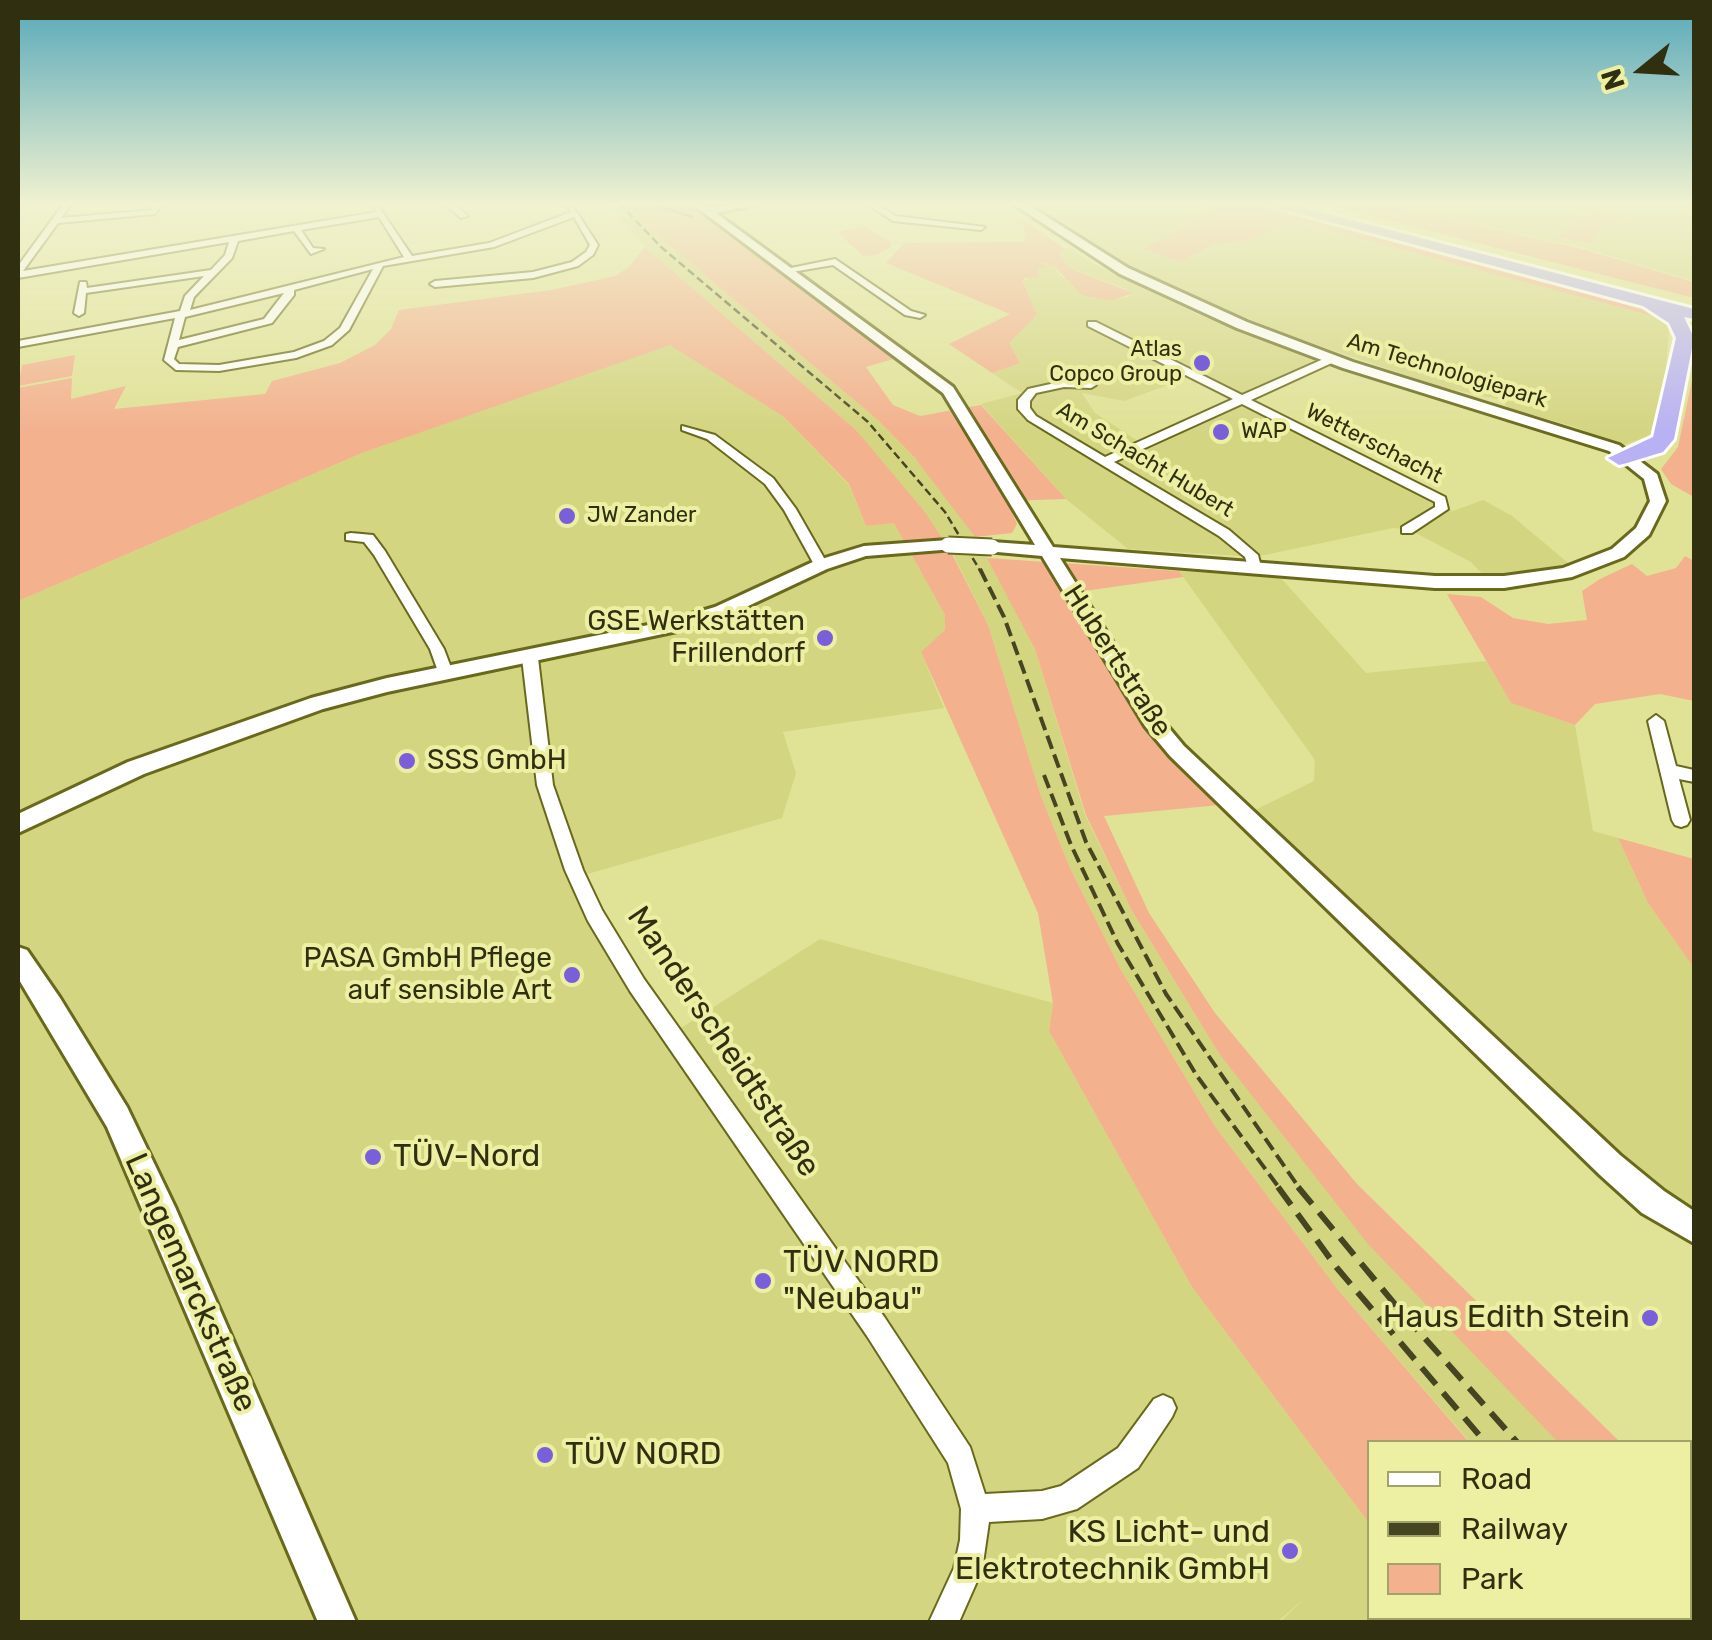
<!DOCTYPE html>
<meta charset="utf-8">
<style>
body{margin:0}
#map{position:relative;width:1712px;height:1640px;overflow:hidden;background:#e0e296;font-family:Rubik,sans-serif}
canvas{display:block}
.frame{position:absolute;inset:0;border:20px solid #303011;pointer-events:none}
.legend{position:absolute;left:1367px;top:1440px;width:325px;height:180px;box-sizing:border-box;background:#edefa3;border:2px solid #a1a369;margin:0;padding:12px 18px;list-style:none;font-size:30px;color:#303011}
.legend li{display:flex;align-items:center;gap:20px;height:50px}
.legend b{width:50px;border:2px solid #a1a369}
.north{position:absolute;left:1592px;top:20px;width:100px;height:100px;-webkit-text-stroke:8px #edefa3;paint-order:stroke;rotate:252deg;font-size:28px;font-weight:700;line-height:40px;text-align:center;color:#303011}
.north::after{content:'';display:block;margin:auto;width:35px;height:45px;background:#303011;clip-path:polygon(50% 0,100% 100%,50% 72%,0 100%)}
</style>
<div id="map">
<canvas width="1712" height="1640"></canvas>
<div class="frame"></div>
<ul class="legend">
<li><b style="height:12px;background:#fff"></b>Road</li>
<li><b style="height:12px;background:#454621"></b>Railway</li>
<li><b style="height:28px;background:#f3b18e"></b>Park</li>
</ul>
<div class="north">N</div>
</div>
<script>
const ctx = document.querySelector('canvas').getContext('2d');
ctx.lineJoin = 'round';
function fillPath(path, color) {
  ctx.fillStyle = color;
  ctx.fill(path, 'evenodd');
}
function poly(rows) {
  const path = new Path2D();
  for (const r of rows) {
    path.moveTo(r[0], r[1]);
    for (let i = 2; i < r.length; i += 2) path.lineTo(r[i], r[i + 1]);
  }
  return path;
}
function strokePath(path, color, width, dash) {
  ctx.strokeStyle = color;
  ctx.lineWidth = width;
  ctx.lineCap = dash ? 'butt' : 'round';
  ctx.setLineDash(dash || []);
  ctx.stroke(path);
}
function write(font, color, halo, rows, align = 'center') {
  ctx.font = font + ' Rubik,sans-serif';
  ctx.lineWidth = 8;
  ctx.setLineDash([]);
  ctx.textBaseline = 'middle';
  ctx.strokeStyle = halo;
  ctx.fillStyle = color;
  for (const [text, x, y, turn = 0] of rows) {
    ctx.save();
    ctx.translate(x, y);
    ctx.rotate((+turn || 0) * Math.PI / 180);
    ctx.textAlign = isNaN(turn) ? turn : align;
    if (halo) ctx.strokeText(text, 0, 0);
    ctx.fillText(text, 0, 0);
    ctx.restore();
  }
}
fillPath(poly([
 [606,203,628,203,650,229,878,420,915,458,960,514,1002,581,1035,649,1085,815,1131,909,1218,1052,1559,1442,1470,1442,1339,1291,1214,1125,1121,970,1069,866,1041,796,988,625,952,552,856,430,645,247],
 [1029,203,1198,203,1217,208,1145,249,1180,262,1215,244,1247,241,1283,225,1308,225,1653,316,1669,326,1665,387,1652,435,1621,446,1575,427,1508,408,1502,400,1441,387,1282,333,1135,270,1080,239],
 [1379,203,1694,203,1694,281,1583,248],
 [1069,247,1092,263,1197,314,1317,362,1240,397,1190,377,1124,401,1082,393,1095,413,1138,441,1235,401,1453,511,1483,500,1512,516,1573,567,1489,581,1471,562,1408,529,1393,528,1255,557,1128,549,1066,499,981,404,1022,393,992,373,1020,363,1009,343,1037,315,1023,282,1037,268,1044,268,1036,263,1038,261,1054,266,1060,276,1111,301,1131,296,1127,289,1069,268,1060,254],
 [670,344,784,417,849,485,866,526,894,522,945,615,946,630,921,652,944,708,783,732,796,773,782,818,577,877,670,1035,820,939,1053,1003,1049,1031,1192,1287,1369,1523,1370,1618,1443,1618,1447,1622,1280,1622,1304,1599,1277,1622,18,1622,18,601,362,453],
 [1179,571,1281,578,1366,673,1486,661,1511,703,1575,725,1593,831,1618,838,1648,903,1694,968,1694,1227,1245,815,1314,781,1315,760]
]), '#d4d581');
fillPath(poly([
 [628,203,690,203,897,358,866,367,893,405,920,416,981,405,1066,499,1007,501,1017,524,1012,533,975,537,915,458,878,420,650,229],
 [1198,203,1249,203,1435,250,1638,305,1659,315,1669,326,1653,316,1308,225,1283,225,1247,241,1215,244,1180,262,1144,249,1215,209],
 [1319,203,1378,203,1582,249,1694,282,1694,298],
 [1581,206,1602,210,1631,218,1618,219,1594,232,1598,235,1589,243,1557,237,1592,212,1578,208],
 [1023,220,1065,249,1060,254,1069,268,1133,293,1111,301,1082,295,1054,266,1038,261,1046,268,1037,268,1039,277,1024,278,1023,282,1037,315,1009,343,1020,363,992,373,949,344,1010,314,886,263,904,243,1025,242],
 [864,226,890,241,891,247,876,255,863,256,837,232],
 [645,247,856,430,924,511,951,552,988,625,1041,796,1069,866,1121,970,1214,1125,1339,1291,1469,1442,1370,1442,1369,1523,1192,1287,1049,1031,1053,1003,1038,913,921,652,945,630,945,615,894,523,866,526,849,484,784,417,670,345,362,453,18,601,18,388,72,378,71,399,126,386,114,409,265,394,272,381,340,363,375,345,391,329,399,310,551,290,615,276,629,267],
 [75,355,72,376,18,386,22,365],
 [1694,370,1694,497,1671,484,1661,469,1678,447],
 [1685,556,1694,561,1694,701,1660,694,1595,704,1575,725,1511,703,1447,594,1481,597,1513,618,1548,624,1587,620,1582,591,1600,579,1632,564,1647,576,1676,568],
 [987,558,1179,571,1183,577,1063,594,1151,720,1230,804,1104,816,1149,913,1215,1013,1357,1184,1620,1442,1558,1442,1368,1244,1218,1052,1131,909,1086,815,1035,649],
 [1618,838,1694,859,1694,968,1648,903],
 [1443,1618,1627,1618,1631,1622,1447,1622]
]), '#f3b18e');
strokePath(poly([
 [651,203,692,217]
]), '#217858', 2.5);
const minor = poly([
 [64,203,72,203,61,218,152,210,155,203,163,203,155,214,58,223,23,271,377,212,373,206,377,204,412,256,489,243,571,212,568,207,572,205,598,245,593,255,578,266,533,278,435,287,430,284,435,281,533,272,572,262,586,252,590,245,574,217,494,247,383,266,349,330,332,345,296,358,219,371,176,370,164,360,175,318,18,347,18,341,180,311,185,296,204,276,86,293,84,313,79,316,74,313,80,282,86,282,87,288,211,270,225,255,229,242,18,278,18,266,64,203],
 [379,217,404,257,190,310,194,297,232,258,238,241,294,231,311,254,324,249,313,248,301,230,379,217],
 [373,269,340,328,324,341,294,352,219,365,179,364,174,359,178,347,272,323,294,295,294,290,373,269],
 [284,293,264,319,179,340,185,317,284,293],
 [444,203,453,203,468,216,461,218,444,203],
 [866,203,876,203,895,216,985,227,981,230,893,221,866,203],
 [835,259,911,311,925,315,920,318,905,315,833,265,786,273,781,270,835,259],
 [1088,322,1096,322,1242,395,1328,357,1336,357,1336,361,1251,400,1445,497,1448,509,1412,533,1402,533,1402,527,1435,507,1435,502,1242,404,1114,462,1229,530,1258,555,1261,567,1259,570,1249,570,1245,557,1219,536,1028,420,1018,409,1018,400,1028,389,1064,381,1095,383,1096,385,1091,388,1064,387,1036,393,1030,401,1030,408,1036,416,1105,457,1233,399,1088,326,1088,322],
 [682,426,715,435,773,478,796,509,828,565,826,568,816,568,784,510,765,484,707,439,682,430,682,426],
 [351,533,373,535,385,551,444,649,453,673,450,677,440,677,430,649,374,555,364,542,346,540,346,534,351,533],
 [530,653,538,658,553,785,583,870,602,910,644,979,885,1318,970,1447,985,1494,1042,1491,1061,1486,1118,1448,1154,1399,1163,1395,1172,1399,1176,1408,1172,1417,1138,1468,1077,1509,1042,1519,989,1522,982,1570,959,1622,929,1622,954,1568,960,1540,961,1509,948,1463,867,1336,630,991,588,921,565,870,537,785,522,658,530,653],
 [1656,715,1664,721,1676,766,1694,770,1694,782,1679,779,1690,820,1687,825,1681,827,1675,825,1672,820,1648,721,1656,715]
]);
const tertiary = poly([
 [691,203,709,207,762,203,716,213,953,387,1053,547,1435,576,1504,576,1563,568,1612,549,1636,528,1650,501,1644,479,1609,451,1343,368,1237,328,1120,274,1012,203,1025,203,1128,268,1247,322,1353,362,1619,445,1657,474,1666,501,1649,535,1624,557,1572,577,1504,588,1435,588,1060,558,1159,716,1184,746,1620,1155,1664,1191,1694,1211,1694,1243,1642,1213,1600,1175,1170,756,1145,726,1042,556,986,551,986,543,992,542,1035,545,943,393,691,203],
 [948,540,957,545,954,549,866,556,827,569,729,615,677,631,387,692,323,709,144,774,18,833,18,814,128,762,311,698,387,678,668,621,715,607,815,561,864,546,948,540],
 [18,947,27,950,60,998,127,1107,175,1207,356,1622,318,1622,107,1127,18,978,18,947]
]);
const motorway = poly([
 [1260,203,1286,203,1694,309,1694,319,1684,317,1694,338,1674,439,1663,452,1627,463,1619,465,1608,458,1653,437,1676,338,1669,323,1643,306,1260,203]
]);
strokePath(minor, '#69691c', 4);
strokePath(tertiary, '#69691c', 6);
strokePath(motorway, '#fff', 6);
fillPath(minor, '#fff');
fillPath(tertiary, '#fff');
fillPath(motorway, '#b8b1f4');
strokePath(poly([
 [619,203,661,247,868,422,945,512,981,572]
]), '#454621', 2.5, [8, 4]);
strokePath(poly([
 [980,569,1004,617,1086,842,1166,994,1300,1189],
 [1044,775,1071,845,1118,944,1197,1076,1280,1189]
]), '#454621', 4, [14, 6]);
strokePath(poly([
 [1278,1187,1337,1268,1485,1442],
 [1298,1187,1398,1308,1517,1442],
 [1662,1618,1667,1622],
 [1684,1618,1688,1622]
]), '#454621', 6, [22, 11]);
const tertiaryBridge = poly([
 [948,545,992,547]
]);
strokePath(tertiaryBridge, '#69691c', 19, []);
strokePath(tertiaryBridge, '#fff', 15);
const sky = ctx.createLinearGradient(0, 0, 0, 433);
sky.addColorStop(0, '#56a8ba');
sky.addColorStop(0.47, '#f1f2d0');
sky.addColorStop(1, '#f1f2d000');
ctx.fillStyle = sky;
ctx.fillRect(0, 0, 1712, 433);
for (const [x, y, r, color] of [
 [1202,363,10,"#795fda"],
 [1221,432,10,"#795fda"],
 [567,516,10,"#795fda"],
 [825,638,10,"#795fda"],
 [407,761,10,"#795fda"],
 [572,975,10,"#795fda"],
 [373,1157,10,"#795fda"],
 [763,1281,10,"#795fda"],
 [1650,1318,10,"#795fda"],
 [545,1455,10,"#795fda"],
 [1290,1551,10,"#795fda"]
]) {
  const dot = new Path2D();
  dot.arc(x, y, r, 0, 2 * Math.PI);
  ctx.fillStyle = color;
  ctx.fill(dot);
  strokePath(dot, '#edefa3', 4);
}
write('22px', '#303011', '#edefa3', [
 ["Atlas",1182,350,"right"],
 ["Copco Group",1182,375,"right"],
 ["WAP",1241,432],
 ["JW Zander",587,516]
], 'left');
write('22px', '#303011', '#edefa3', [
 ["Am Technologiepark",1447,371,17],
 ["Wetterschacht",1374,444,27],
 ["Am Schacht Hubert",1145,460,31]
]);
write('28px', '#303011', '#edefa3', [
 ["GSE Werkstätten",805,622],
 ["Frillendorf",805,654],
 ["SSS GmbH",427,761,"left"],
 ["PASA GmbH Pflege",552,959],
 ["auf sensible Art",552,991]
], 'right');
write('28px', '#303011', '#edefa3', [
 ["Hubertstraße",1117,661,57]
]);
write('32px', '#303011', '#edefa3', [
 ["Manderscheidtstraße",723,1042,56],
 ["Langemarckstraße",190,1283,66]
]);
write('32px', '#303011', '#edefa3', [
 ["TÜV-Nord",393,1157],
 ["TÜV NORD",783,1263],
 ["\"Neubau\"",783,1300],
 ["Haus Edith Stein",1630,1318,"right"],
 ["TÜV NORD",565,1455],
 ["KS Licht- und",1270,1533,"right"],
 ["Elektrotechnik GmbH",1270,1570,"right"]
], 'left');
</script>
